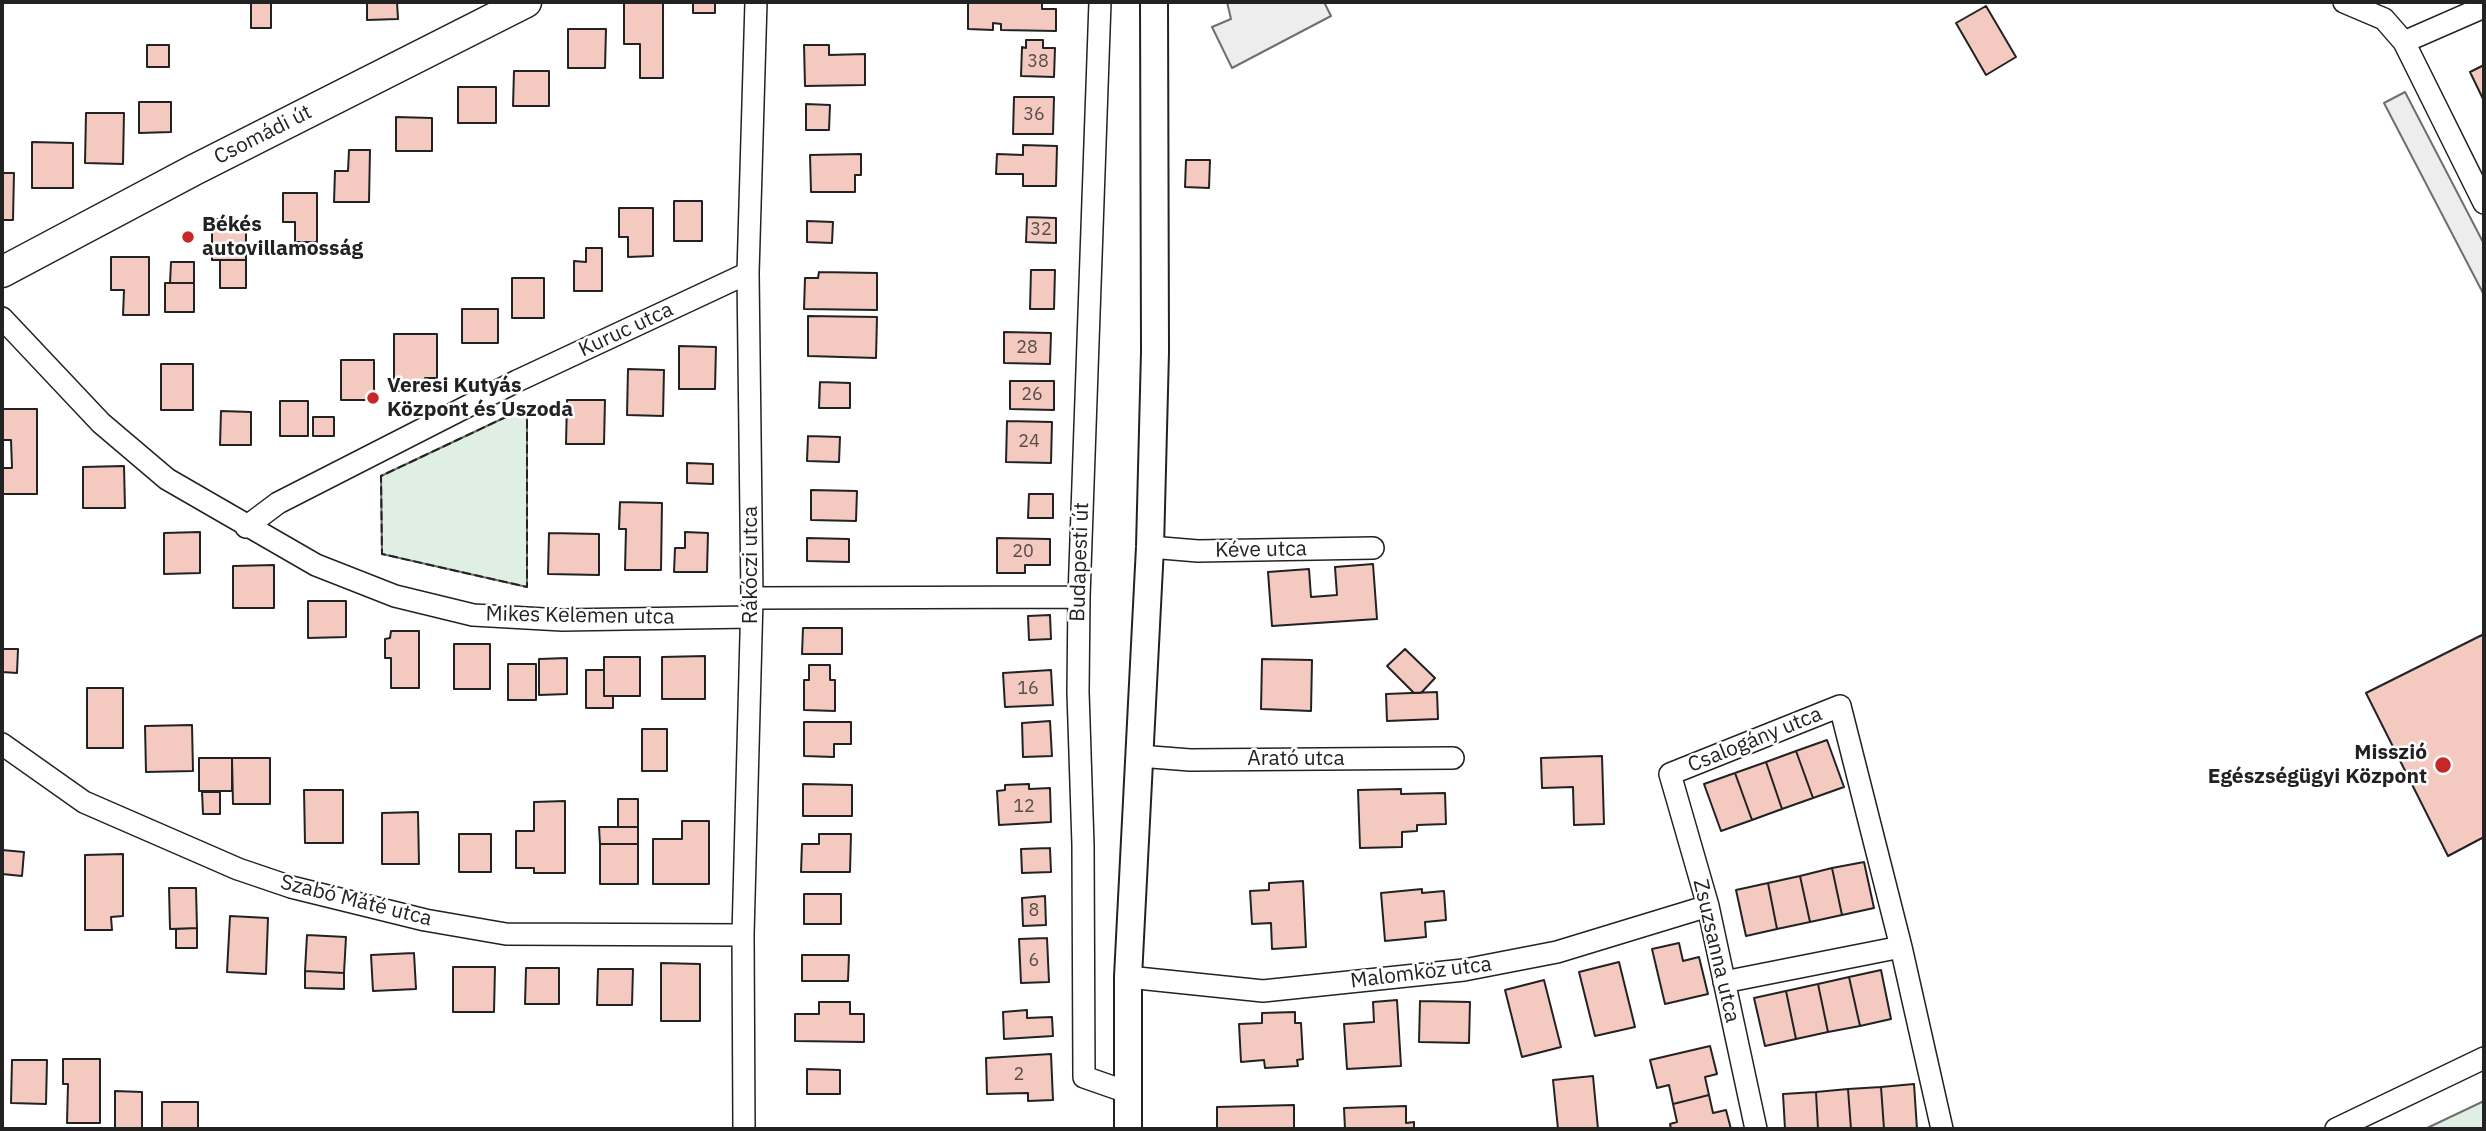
<!DOCTYPE html>
<meta charset="utf-8">
<style>
body{margin:0}
#map{position:relative;width:2486px;height:1131px;overflow:hidden;background:#fff;font-family:"IBM Plex Sans",sans-serif}
canvas{display:block}
.frame{position:absolute;inset:0;border:4px solid #222;pointer-events:none}
</style>
<div id="map">
<canvas width="2486" height="1131"></canvas>
<div class="frame"></div>
</div>
<script>
const ctx = document.querySelector('canvas').getContext('2d');
ctx.lineJoin = 'round';
function fillPath(path, color) {
  ctx.fillStyle = color;
  ctx.fill(path, 'evenodd');
}
function poly(rows) {
  const path = new Path2D();
  for (const r of rows) {
    path.moveTo(r[0], r[1]);
    for (let i = 2; i < r.length; i += 2) path.lineTo(r[i], r[i + 1]);
  }
  return path;
}
function strokePath(path, color, width, dash) {
  ctx.strokeStyle = color;
  ctx.lineWidth = width;
  ctx.lineCap = dash ? 'butt' : 'round';
  ctx.setLineDash(dash || []);
  ctx.stroke(path);
}
function write(font, color, halo, rows, align = 'center') {
  ctx.font = font + ' "IBM Plex Sans",sans-serif';
  ctx.lineWidth = 5;
  ctx.setLineDash([]);
  ctx.textBaseline = 'middle';
  ctx.strokeStyle = halo;
  ctx.fillStyle = color;
  for (const [text, x, y, turn = 0] of rows) {
    ctx.save();
    ctx.translate(x, y);
    ctx.rotate((+turn || 0) * Math.PI / 180);
    ctx.textAlign = isNaN(turn) ? turn : align;
    if (halo) ctx.strokeText(text, 0, 0);
    ctx.fillText(text, 0, 0);
    ctx.restore();
  }
}
const green = poly([
 [527,407,527,587,382,554,381,476,527,407],
 [2484,1101,2484,1129,2425,1129,2484,1101]
]);
fillPath(green, '#e0efe3');
strokePath(green, '#6f6f6f', 2);
const parking = poly([
 [1227,2,1324,2,1331,16,1232,68,1212,27,1231,19,1227,2],
 [2405,92,2484,244,2484,295,2384,103,2405,92]
]);
fillPath(parking, '#ededed');
strokePath(parking, '#6f6f6f', 2);
const building = poly([
 [251,2,271,2,271,28,251,28,251,2],
 [367,2,397,2,398,19,367,20,367,2],
 [624,2,663,2,663,78,640,78,640,44,624,44,624,2],
 [693,2,715,2,715,13,693,13,693,2],
 [968,2,1042,2,1042,9,1056,9,1056,31,1001,30,1001,24,993,23,993,30,968,29,968,2],
 [1986,6,2016,57,1986,75,1956,23,1986,6],
 [568,29,606,29,605,68,568,68,568,29],
 [1026,40,1043,40,1043,48,1055,48,1054,77,1021,76,1022,47,1026,48,1026,40],
 [147,45,169,45,169,67,147,67,147,45],
 [804,45,829,45,829,55,865,54,865,85,805,86,804,45],
 [2484,65,2484,101,2470,72,2484,65],
 [514,71,549,71,549,106,513,106,514,71],
 [458,87,496,87,496,123,458,123,458,87],
 [1014,97,1054,97,1053,134,1013,134,1014,97],
 [139,102,171,102,171,132,139,133,139,102],
 [806,104,830,105,829,130,806,130,806,104],
 [86,113,124,113,123,164,85,163,86,113],
 [396,117,432,118,432,151,396,151,396,117],
 [32,142,73,143,73,188,32,188,32,142],
 [1023,145,1057,146,1056,186,1023,186,1023,174,996,174,997,154,1023,155,1023,145],
 [349,150,370,150,369,202,334,202,335,171,348,171,349,150],
 [861,154,861,175,855,175,855,192,811,192,810,155,861,154],
 [1186,160,1210,160,1209,188,1185,187,1186,160],
 [2,173,14,173,13,220,2,220,2,173],
 [283,193,317,193,317,242,295,242,295,222,283,222,283,193],
 [674,201,702,201,702,241,674,241,674,201],
 [619,208,653,208,653,256,628,257,628,237,619,237,619,208],
 [1027,217,1056,218,1056,243,1026,242,1027,217],
 [212,219,246,219,246,260,212,260,212,219],
 [807,221,833,222,832,243,807,242,807,221],
 [586,248,602,248,602,291,574,291,574,261,586,262,586,248],
 [111,257,149,257,149,315,123,315,124,290,111,290,111,257],
 [220,260,246,260,246,288,220,288,220,260],
 [171,262,194,262,194,283,170,283,171,262],
 [1031,270,1055,270,1054,309,1030,309,1031,270],
 [819,272,877,273,877,310,804,309,805,278,818,278,819,272],
 [512,278,544,278,544,318,512,318,512,278],
 [165,283,194,283,194,312,165,312,165,283],
 [462,309,498,309,498,343,462,343,462,309],
 [808,316,877,317,876,358,808,356,808,316],
 [1004,332,1051,333,1050,364,1004,363,1004,332],
 [394,334,437,334,437,378,425,378,425,391,394,391,394,334],
 [679,346,716,347,715,389,679,389,679,346],
 [341,360,374,360,374,400,341,400,341,360],
 [161,364,193,364,193,410,161,410,161,364],
 [628,369,664,370,663,416,627,415,628,369],
 [1010,381,1054,381,1054,410,1010,409,1010,381],
 [820,382,850,383,850,408,819,408,820,382],
 [567,400,605,400,604,444,566,444,567,400],
 [280,401,308,401,308,436,280,436,280,401],
 [2,409,37,409,37,494,2,494,2,468,12,468,11,440,2,440,2,409],
 [221,411,251,412,251,445,220,445,221,411],
 [313,417,334,417,334,436,313,436,313,417],
 [1007,421,1052,422,1051,463,1006,462,1007,421],
 [808,436,840,437,839,462,807,461,808,436],
 [687,463,713,464,713,484,687,483,687,463],
 [124,466,125,508,83,508,83,467,124,466],
 [811,490,857,491,856,521,811,520,811,490],
 [1029,494,1053,494,1053,518,1028,518,1029,494],
 [620,502,662,503,661,570,625,570,626,529,619,529,620,502],
 [200,532,200,573,164,574,164,533,200,532],
 [685,532,708,533,707,572,674,572,675,548,685,548,685,532],
 [549,533,599,534,599,575,548,574,549,533],
 [807,538,849,539,849,562,807,561,807,538],
 [997,538,1050,539,1050,565,1025,565,1025,573,997,573,997,538],
 [1373,564,1377,619,1272,626,1268,572,1309,569,1311,597,1337,595,1335,567,1373,564],
 [274,565,274,608,233,608,233,566,274,565],
 [308,601,346,601,346,637,308,638,308,601],
 [1050,615,1051,639,1029,640,1028,616,1050,615],
 [803,628,842,628,842,654,802,654,803,628],
 [391,631,419,631,419,688,391,688,391,658,385,658,385,639,390,638,391,631],
 [2482,635,2484,638,2484,837,2448,856,2366,693,2482,635],
 [454,644,490,644,490,689,454,689,454,644],
 [2,649,18,649,17,673,2,672,2,649],
 [1405,649,1435,678,1421,693,1414,693,1387,666,1405,649],
 [705,656,705,699,662,699,662,657,705,656],
 [604,657,640,657,640,696,604,696,604,657],
 [567,658,567,694,539,695,539,659,567,658],
 [1262,659,1312,660,1311,711,1261,709,1262,659],
 [508,664,536,664,536,700,508,700,508,664],
 [809,665,830,665,830,680,835,680,835,711,804,710,804,680,809,680,809,665],
 [586,670,604,670,604,696,613,696,613,708,586,708,586,670],
 [1051,670,1053,705,1005,707,1003,673,1051,670],
 [87,688,123,688,123,748,87,748,87,688],
 [1437,692,1438,719,1387,721,1386,694,1437,692],
 [1050,721,1052,756,1023,757,1022,723,1050,721],
 [804,722,851,722,851,744,834,744,834,757,804,756,804,722],
 [192,725,193,771,146,772,145,726,192,725],
 [642,729,667,729,667,771,642,771,642,729],
 [1827,740,1844,787,1813,798,1796,751,1827,740],
 [1796,751,1813,798,1782,809,1766,762,1796,751],
 [1602,756,1604,824,1574,825,1573,787,1542,788,1541,758,1602,756],
 [199,758,232,758,232,791,199,791,199,758],
 [232,758,270,758,270,804,233,804,232,758],
 [1766,762,1782,809,1752,820,1735,773,1766,762],
 [1735,773,1752,820,1721,831,1704,784,1735,773],
 [803,784,852,785,852,816,803,816,803,784],
 [1029,784,1029,789,1050,788,1051,822,999,825,997,791,1005,790,1005,785,1029,784],
 [1401,789,1401,794,1445,793,1446,824,1417,825,1417,831,1402,832,1402,847,1360,848,1358,790,1401,789],
 [304,790,343,790,343,843,305,843,304,790],
 [202,792,220,792,220,814,203,814,202,792],
 [618,799,638,799,638,827,618,827,618,799],
 [565,801,565,873,534,873,534,868,516,868,516,831,534,831,534,802,565,801],
 [418,812,419,864,382,864,382,813,418,812],
 [682,821,709,821,709,884,653,884,653,839,682,839,682,821],
 [599,827,638,827,638,844,600,844,599,827],
 [459,834,491,834,491,872,459,872,459,834],
 [819,834,851,834,850,872,801,872,802,844,819,844,819,834],
 [600,844,638,844,638,884,600,884,600,844],
 [1050,848,1051,872,1022,873,1021,849,1050,848],
 [2,850,24,852,22,876,2,874,2,850],
 [123,854,123,916,111,917,112,930,85,930,85,855,123,854],
 [1864,862,1874,908,1842,915,1832,868,1864,862],
 [1832,868,1842,915,1810,922,1800,876,1832,868],
 [1800,876,1810,922,1777,929,1768,883,1800,876],
 [1303,881,1306,947,1272,949,1271,923,1252,924,1250,891,1269,890,1269,883,1303,881],
 [1768,883,1777,929,1746,936,1736,890,1768,883],
 [169,888,196,888,197,928,170,929,169,888],
 [1422,889,1422,893,1444,891,1446,920,1425,922,1426,937,1385,941,1381,893,1422,889],
 [804,894,841,894,841,924,804,924,804,894],
 [1045,896,1046,925,1023,926,1022,898,1045,896],
 [230,916,268,918,266,974,227,972,230,916],
 [197,928,197,948,176,948,176,929,197,928],
 [307,935,346,937,344,973,305,971,307,935],
 [1047,938,1049,982,1021,983,1019,939,1047,938],
 [1679,943,1683,961,1699,957,1708,994,1665,1004,1652,949,1679,943],
 [414,953,416,989,373,991,371,955,414,953],
 [802,955,849,955,848,981,802,981,802,955],
 [1619,962,1635,1027,1595,1036,1579,972,1619,962],
 [661,963,700,964,700,1021,661,1021,661,963],
 [453,967,495,967,494,1012,453,1012,453,967],
 [526,968,559,968,559,1004,525,1004,526,968],
 [598,969,633,969,632,1005,597,1005,598,969],
 [1881,970,1891,1019,1860,1026,1849,977,1881,970],
 [305,971,344,973,344,989,305,988,305,971],
 [1849,977,1860,1026,1828,1032,1818,984,1849,977],
 [1544,980,1561,1047,1522,1057,1505,990,1544,980],
 [1818,984,1828,1032,1796,1039,1786,991,1818,984],
 [1786,991,1796,1039,1765,1046,1754,998,1786,991],
 [1397,1000,1401,1066,1347,1069,1344,1024,1374,1022,1373,1002,1397,1000],
 [1420,1001,1470,1002,1469,1043,1419,1042,1420,1001],
 [819,1002,850,1002,850,1014,864,1014,864,1042,795,1041,795,1014,819,1014,819,1002],
 [1027,1010,1027,1018,1052,1017,1053,1036,1004,1039,1003,1012,1027,1010],
 [1295,1012,1295,1023,1301,1023,1303,1059,1297,1060,1298,1066,1265,1068,1264,1060,1241,1062,1239,1024,1262,1023,1262,1013,1295,1012],
 [1710,1046,1717,1074,1705,1077,1709,1095,1673,1104,1669,1085,1657,1088,1650,1060,1710,1046],
 [1051,1054,1053,1100,1028,1101,1028,1093,987,1094,986,1058,1051,1054],
 [63,1059,100,1059,100,1123,67,1123,68,1084,63,1084,63,1059],
 [12,1060,47,1060,46,1104,11,1103,12,1060],
 [807,1069,840,1070,840,1094,807,1094,807,1069],
 [1593,1076,1598,1129,1558,1129,1553,1080,1593,1076],
 [1914,1084,1917,1129,1884,1129,1881,1087,1914,1084],
 [1881,1087,1884,1129,1851,1129,1848,1089,1881,1087],
 [1848,1089,1851,1129,1818,1129,1816,1092,1848,1089],
 [115,1091,142,1092,142,1129,115,1129,115,1091],
 [1816,1092,1818,1129,1785,1129,1783,1094,1816,1092],
 [1709,1095,1713,1113,1726,1110,1731,1129,1671,1129,1670,1124,1677,1122,1673,1104,1709,1095],
 [162,1102,198,1102,198,1129,162,1129,162,1102],
 [1294,1105,1294,1129,1217,1129,1217,1107,1294,1105],
 [1406,1106,1406,1123,1414,1122,1414,1129,1345,1129,1344,1108,1406,1106]
]);
fillPath(building, '#f3c9c0');
strokePath(building, '#222', 2);
const minor = poly([
 [1100,2,1079,597,1078,692,1083,845,1084,1077,1127,1092],
 [2344,2,2384,19,2404,42,2484,203],
 [2404,42,2484,7],
 [2,318,101,423,167,479,316,565,395,596,473,615,562,620,751,617],
 [246,527,278,503,517,381,748,273],
 [1150,547,1198,551,1373,548],
 [752,598,1079,597],
 [2,744,84,802,238,869,291,887,425,920,506,934,743,935],
 [1139,756,1190,760,1453,758],
 [1128,977,1263,991,1464,970,1557,952,1708,906],
 [1724,982,1901,947],
 [744,1129,743,935,752,598,748,273,756,2],
 [1756,1129,1708,906,1670,774,1840,706,1901,947,1942,1129],
 [2336,1129,2484,1058]
]);
const tertiary = poly([
 [1128,1129,1128,977,1150,547,1155,352,1154,2]
]);
const secondary = poly([
 [2,272,194,170,526,2]
]);
strokePath(minor, '#222', 24);
strokePath(tertiary, '#222', 30);
strokePath(secondary, '#222', 33);
strokePath(minor, '#fff', 21);
strokePath(tertiary, '#fff', 26);
strokePath(secondary, '#fff', 30);
strokePath(poly([
 [527,407,527,587,382,554,381,476,527,407]
]), '#222', 2, [9, 3.5]);
for (const [x, y, r, color] of [
 [188,237,7,"#c62828"],
 [373,398,7,"#c62828"],
 [2443,765,9,"#c62828"]
]) {
  const dot = new Path2D();
  dot.arc(x, y, r, 0, 2 * Math.PI);
  ctx.fillStyle = color;
  ctx.fill(dot);
  strokePath(dot, '#fff', 2.5);
}
write('18px', '#564c4a', null, [
 ["38",1038,62],
 ["36",1034,115],
 ["32",1041,230],
 ["28",1027,348],
 ["26",1032,395],
 ["24",1029,442],
 ["20",1023,552],
 ["16",1028,689],
 ["12",1024,807],
 ["8",1034,911],
 ["6",1034,961],
 ["2",1019,1075]
]);
write('21px', '#222', '#fff', [
 ["Csomádi út",263,135,-27],
 ["Kuruc utca",626,330,-25],
 ["Kéve utca",1261,550,-1],
 ["Budapesti út",1080,562,-88],
 ["Rákóczi utca",751,565,-90],
 ["Mikes Kelemen utca",580,616,1],
 ["Csalogány utca",1755,740,-22],
 ["Arató utca",1296,759],
 ["Szabó Máté utca",356,901,14],
 ["Zsuzsanna utca",1716,951,77],
 ["Malomköz utca",1421,973,-7]
]);
write('bold 21px', '#222', '#fff', [
 ["Békés",202,225],
 ["autovillamosság",202,249],
 ["Veresi Kutyás",387,386],
 ["Központ és Uszoda",387,410],
 ["Misszió",2427,753,"right"],
 ["Egészségügyi Központ",2427,777,"right"]
], 'left');
</script>
